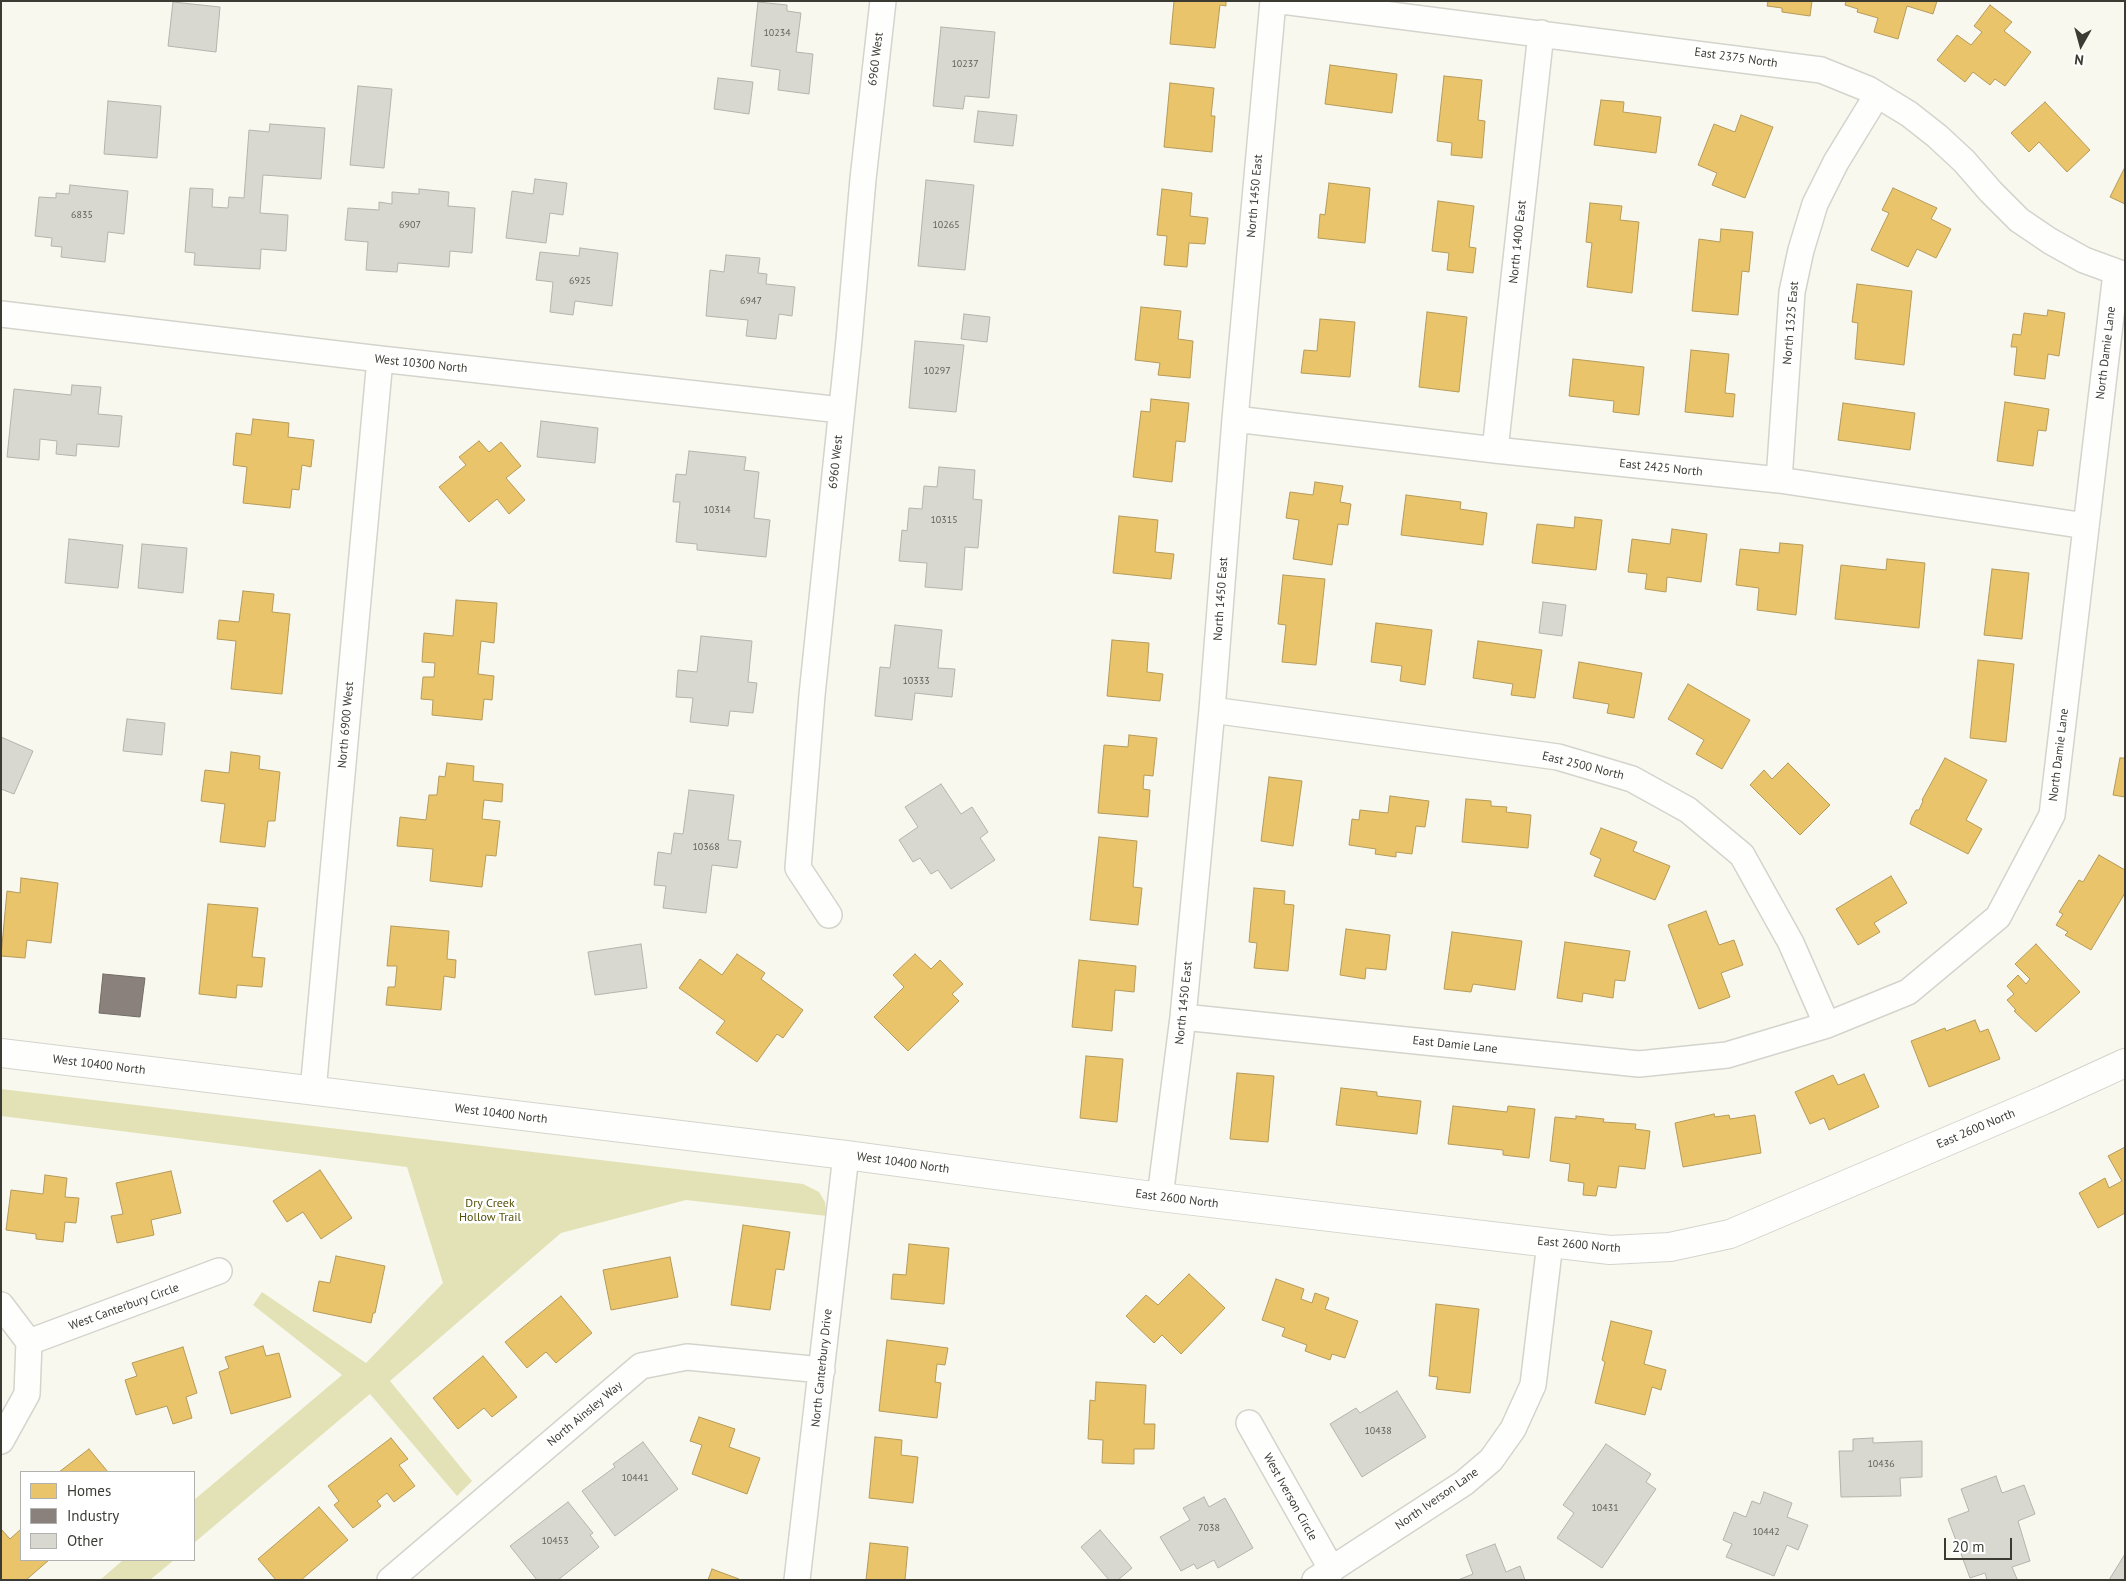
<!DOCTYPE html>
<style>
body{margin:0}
#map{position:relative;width:2126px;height:1581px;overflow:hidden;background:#f8f8ef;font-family:"PT Sans",sans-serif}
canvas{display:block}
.frame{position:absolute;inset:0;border:2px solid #3b3b34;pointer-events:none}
.legend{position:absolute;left:20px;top:1471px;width:175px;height:90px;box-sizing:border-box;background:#fff;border:1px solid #b1b1ae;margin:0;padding:6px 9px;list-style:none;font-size:15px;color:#3b3b34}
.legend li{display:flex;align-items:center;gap:10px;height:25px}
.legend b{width:25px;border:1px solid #b1b1ae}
.north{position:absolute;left:2056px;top:20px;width:50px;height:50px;-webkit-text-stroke:4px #fff;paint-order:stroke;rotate:187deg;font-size:14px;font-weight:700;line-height:20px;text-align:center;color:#3b3b34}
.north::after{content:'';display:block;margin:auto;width:18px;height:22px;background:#3b3b34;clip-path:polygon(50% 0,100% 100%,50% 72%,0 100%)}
.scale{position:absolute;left:1944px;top:1538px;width:68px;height:22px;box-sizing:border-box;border:2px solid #3b3b34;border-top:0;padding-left:6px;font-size:15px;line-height:18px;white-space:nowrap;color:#3b3b34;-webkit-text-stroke:4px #fff;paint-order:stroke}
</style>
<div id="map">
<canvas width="2126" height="1581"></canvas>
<div class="frame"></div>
<ul class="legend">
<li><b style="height:14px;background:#e9c46a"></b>Homes</li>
<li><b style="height:14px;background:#8a817c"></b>Industry</li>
<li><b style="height:14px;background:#d8d8d1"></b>Other</li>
</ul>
<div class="north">N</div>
<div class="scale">20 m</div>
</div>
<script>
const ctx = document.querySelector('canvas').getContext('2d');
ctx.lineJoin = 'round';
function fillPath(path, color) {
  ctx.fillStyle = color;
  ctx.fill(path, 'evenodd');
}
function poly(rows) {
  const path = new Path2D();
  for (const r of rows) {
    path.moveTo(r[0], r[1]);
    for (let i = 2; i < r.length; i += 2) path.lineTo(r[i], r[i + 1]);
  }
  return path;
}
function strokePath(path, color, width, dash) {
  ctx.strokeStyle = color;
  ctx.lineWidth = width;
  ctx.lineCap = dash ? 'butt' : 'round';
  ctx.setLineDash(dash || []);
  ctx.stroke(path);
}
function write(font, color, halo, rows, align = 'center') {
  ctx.font = font + ' "PT Sans",sans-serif';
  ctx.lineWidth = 5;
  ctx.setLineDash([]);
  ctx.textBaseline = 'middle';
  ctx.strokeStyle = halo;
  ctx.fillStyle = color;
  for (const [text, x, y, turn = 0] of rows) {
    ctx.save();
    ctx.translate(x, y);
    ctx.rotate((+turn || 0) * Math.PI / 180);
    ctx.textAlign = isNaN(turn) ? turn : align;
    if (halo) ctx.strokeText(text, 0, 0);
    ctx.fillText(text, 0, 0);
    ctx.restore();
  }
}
fillPath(poly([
 [1,1089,803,1184,819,1192,825,1202,827,1216,686,1200,561,1233,390,1381,472,1481,457,1496,370,1394,194,1543,194,1500,342,1375,253,1305,262,1292,366,1363,443,1283,407,1167,1,1116],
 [123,1560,174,1560,150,1580,100,1580]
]), '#e3e2b6');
const homes = poly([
 [1174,1,1226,1,1226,6,1220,5,1215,48,1170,44,1174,1],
 [1764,1,1812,1,1810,16,1782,12,1782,8,1767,6,1768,2,1764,1],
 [1846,1,1937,1,1933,14,1907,6,1898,39,1874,32,1878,18,1857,12,1858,9,1845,5,1846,1],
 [1990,5,2012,22,2004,31,2031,52,2005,86,1995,79,1990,85,1973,72,1965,82,1937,60,1957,35,1971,45,1982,32,1974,26,1990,5],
 [1330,65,1397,74,1392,113,1325,104,1330,65],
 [1444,76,1482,80,1478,120,1485,121,1482,158,1451,155,1452,143,1437,141,1444,76],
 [1170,83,1214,88,1211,116,1215,116,1212,152,1164,147,1170,83],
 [1601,100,1624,102,1623,112,1661,117,1656,153,1594,145,1601,100],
 [2045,102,2090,150,2067,172,2039,142,2029,152,2011,133,2045,102],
 [1741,115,1773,127,1745,198,1712,185,1717,173,1698,165,1714,124,1735,132,1741,115],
 [2125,167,2125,204,2110,197,2125,167],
 [1329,183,1370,188,1365,243,1318,238,1320,214,1325,215,1329,183],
 [1893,188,1937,208,1931,219,1951,229,1936,258,1917,249,1908,267,1871,250,1889,213,1882,210,1893,188],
 [1162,189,1192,193,1190,216,1208,218,1205,244,1189,243,1187,267,1164,265,1167,236,1157,235,1162,189],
 [1438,201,1474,206,1469,247,1476,248,1473,273,1447,270,1449,253,1432,251,1438,201],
 [1590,203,1622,206,1620,220,1639,222,1632,293,1587,287,1592,243,1586,242,1590,203],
 [1721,229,1753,232,1749,272,1742,271,1738,315,1692,311,1699,239,1720,242,1721,229],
 [1857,284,1912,291,1904,365,1855,359,1858,323,1852,322,1857,284],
 [1141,307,1181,311,1178,339,1193,341,1190,378,1158,375,1160,363,1135,360,1141,307],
 [2048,310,2065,313,2059,356,2048,354,2045,379,2014,375,2017,347,2011,347,2013,334,2021,335,2024,313,2047,316,2048,310],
 [1427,312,1467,317,1459,392,1419,387,1427,312],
 [1320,319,1355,322,1350,377,1301,373,1304,350,1317,351,1320,319],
 [1691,350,1729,354,1725,393,1735,394,1733,417,1685,412,1691,350],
 [1573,359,1644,367,1639,415,1613,412,1614,401,1569,396,1573,359],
 [1151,399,1189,403,1185,442,1176,441,1172,482,1133,477,1141,411,1150,412,1151,399],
 [2005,402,2049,409,2046,431,2038,430,2033,466,1997,461,2005,402],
 [1843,403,1915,413,1910,450,1838,440,1843,403],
 [253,419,289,423,288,437,314,440,311,467,302,465,299,490,292,489,290,508,243,503,247,467,233,465,236,433,251,435,253,419],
 [479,441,489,452,501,442,521,466,506,478,525,500,509,514,497,499,469,522,439,487,466,465,459,457,479,441],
 [1315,482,1343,486,1340,502,1351,504,1348,525,1338,524,1332,565,1293,559,1299,520,1286,518,1290,492,1313,495,1315,482],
 [1406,495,1461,502,1460,509,1487,513,1483,545,1401,535,1406,495],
 [1119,516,1158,520,1155,552,1174,554,1171,579,1113,573,1119,516],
 [1575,517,1602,520,1596,570,1532,563,1537,524,1574,528,1575,517],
 [1672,529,1707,534,1701,582,1667,577,1666,592,1645,589,1647,574,1628,572,1632,539,1670,544,1672,529],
 [1780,543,1803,545,1796,615,1757,610,1759,588,1736,585,1740,549,1779,553,1780,543],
 [1887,559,1925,563,1919,628,1835,619,1841,565,1886,570,1887,559],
 [1992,569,2029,573,2022,639,1984,635,1992,569],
 [1283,575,1325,579,1316,665,1282,662,1286,625,1278,624,1283,575],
 [243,591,274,594,272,612,290,614,282,694,231,689,236,641,217,639,219,620,239,622,243,591],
 [456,600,497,603,494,643,481,641,478,674,494,676,492,700,484,699,482,720,432,715,433,700,421,699,423,677,434,677,435,663,422,662,424,633,453,636,456,600],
 [1376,623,1432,630,1425,685,1400,681,1402,666,1371,662,1376,623],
 [1112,640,1149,643,1147,672,1163,674,1160,701,1107,696,1112,640],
 [1478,641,1542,650,1535,698,1511,695,1513,684,1473,678,1478,641],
 [1978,660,2014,664,2006,742,1970,738,1978,660],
 [1579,662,1642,673,1634,718,1607,713,1609,704,1573,698,1579,662],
 [1688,684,1750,720,1722,769,1696,754,1704,740,1668,719,1688,684],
 [1129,735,1157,738,1153,776,1144,775,1143,789,1150,790,1148,817,1098,813,1104,745,1128,747,1129,735],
 [231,752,260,756,259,769,280,772,275,821,268,821,265,847,220,842,225,804,201,801,205,770,229,773,231,752],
 [1945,758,1987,780,1966,820,1982,829,1968,854,1910,824,1912,817,1916,810,1919,810,1923,801,1922,800,1945,758],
 [2120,758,2125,758,2125,797,2113,795,2120,758],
 [447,763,474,766,473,781,503,784,502,802,484,800,482,819,500,821,496,856,486,855,482,887,430,881,433,849,397,846,400,817,426,820,429,795,437,795,439,776,445,777,447,763],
 [1788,763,1830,805,1800,835,1750,785,1764,770,1772,779,1788,763],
 [1269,777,1302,781,1293,846,1261,841,1269,777],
 [1390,796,1429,801,1425,827,1416,826,1412,854,1396,852,1396,857,1375,854,1376,849,1349,845,1352,819,1359,820,1360,810,1388,813,1390,796],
 [1466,799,1491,801,1491,806,1507,807,1506,812,1531,815,1528,848,1462,842,1466,799],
 [1601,828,1637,842,1633,851,1670,866,1655,900,1594,876,1601,859,1590,854,1601,828],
 [1099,837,1137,841,1133,887,1142,888,1138,925,1090,920,1099,837],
 [2099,855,2125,870,2125,893,2091,950,2065,935,2068,932,2056,925,2063,914,2059,912,2079,880,2083,882,2099,855],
 [1891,876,1907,903,1874,923,1880,932,1858,945,1836,909,1891,876],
 [21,878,58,883,51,943,27,940,25,958,1,956,7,891,20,893,21,878],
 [1254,888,1285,891,1284,904,1294,905,1288,971,1254,968,1257,943,1249,942,1254,888],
 [208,904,258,908,252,957,265,958,262,987,237,985,236,998,199,994,208,904],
 [1706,911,1719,945,1734,940,1743,965,1721,973,1730,997,1699,1009,1668,925,1706,911],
 [391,926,449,931,447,959,456,960,455,978,444,976,441,1010,386,1005,388,987,395,987,397,966,387,966,391,926],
 [1346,929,1390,935,1386,970,1366,968,1365,979,1340,975,1346,929],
 [1452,932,1522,941,1515,990,1473,984,1471,992,1444,989,1452,932],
 [1565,942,1630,951,1625,981,1615,980,1613,998,1583,993,1582,1002,1557,998,1565,942],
 [2036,944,2080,992,2036,1032,2014,1011,2016,1010,2007,1000,2014,994,2007,986,2018,975,2026,984,2030,979,2015,964,2036,944],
 [737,954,765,973,761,979,803,1010,783,1038,777,1034,757,1062,716,1033,725,1021,679,988,700,959,722,975,737,954],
 [915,954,931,969,940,960,963,984,952,994,959,1001,908,1051,874,1017,904,987,893,975,915,954],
 [1079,960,1136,966,1134,992,1115,990,1112,1031,1072,1027,1079,960],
 [1975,1020,1980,1032,1988,1029,2000,1059,1929,1087,1911,1041,1945,1028,1946,1031,1975,1020],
 [1086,1056,1123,1059,1117,1122,1080,1118,1086,1056],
 [1237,1073,1274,1076,1268,1142,1230,1139,1237,1073],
 [1864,1074,1879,1107,1829,1130,1824,1118,1810,1124,1795,1092,1833,1075,1838,1085,1864,1074],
 [1341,1088,1377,1092,1377,1096,1421,1101,1417,1134,1336,1125,1341,1088],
 [1453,1106,1507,1112,1508,1106,1535,1109,1529,1158,1503,1155,1503,1150,1448,1144,1453,1106],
 [1714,1114,1715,1117,1729,1115,1730,1119,1755,1115,1761,1153,1683,1167,1675,1123,1714,1114],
 [1576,1116,1604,1119,1603,1122,1636,1124,1635,1129,1650,1131,1645,1169,1619,1166,1616,1188,1598,1186,1596,1196,1583,1195,1584,1183,1568,1181,1570,1164,1550,1161,1555,1117,1576,1119,1576,1116],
 [2125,1147,2125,1213,2098,1228,2079,1193,2105,1178,2109,1188,2122,1181,2108,1156,2125,1147],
 [320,1170,352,1218,321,1239,303,1212,287,1222,273,1201,320,1170],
 [171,1171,181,1213,151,1220,154,1235,117,1243,111,1216,123,1214,116,1183,171,1171],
 [45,1175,67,1178,65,1197,79,1198,76,1223,65,1222,63,1242,36,1239,36,1234,6,1230,11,1190,43,1194,45,1175],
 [743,1225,790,1232,784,1270,776,1269,770,1310,731,1305,743,1225],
 [909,1244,949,1248,944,1304,891,1299,893,1274,906,1275,909,1244],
 [336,1256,385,1266,375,1313,373,1313,371,1323,313,1311,319,1281,330,1283,336,1256],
 [670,1257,678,1297,611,1310,603,1270,670,1257],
 [1189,1274,1225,1308,1181,1354,1162,1335,1154,1343,1126,1316,1146,1295,1158,1305,1189,1274],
 [1276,1279,1304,1289,1301,1299,1312,1303,1315,1293,1329,1298,1325,1309,1358,1321,1345,1358,1332,1354,1330,1360,1305,1351,1307,1345,1282,1336,1285,1328,1262,1320,1276,1279],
 [561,1296,592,1333,556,1363,546,1352,527,1368,505,1342,561,1296],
 [1436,1304,1479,1309,1470,1393,1436,1389,1438,1377,1429,1376,1436,1304],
 [1611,1321,1652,1331,1644,1364,1666,1370,1661,1390,1652,1387,1645,1415,1595,1403,1605,1362,1602,1360,1611,1321],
 [887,1340,948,1348,945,1365,937,1364,935,1382,941,1383,937,1418,879,1411,887,1340],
 [263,1346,266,1356,279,1353,291,1397,231,1414,219,1372,229,1368,225,1357,263,1346],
 [183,1347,197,1393,186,1397,192,1418,173,1424,167,1406,136,1415,125,1380,137,1376,132,1363,183,1347],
 [483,1356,517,1397,492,1417,484,1408,458,1429,433,1398,483,1356],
 [1096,1382,1146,1385,1144,1424,1155,1424,1154,1449,1134,1449,1134,1464,1102,1463,1103,1440,1088,1439,1090,1400,1095,1401,1096,1382],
 [699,1417,735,1429,729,1447,760,1458,747,1494,692,1474,702,1445,690,1441,699,1417],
 [875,1437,902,1440,901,1455,918,1457,913,1503,869,1498,875,1437],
 [391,1438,408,1459,399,1465,415,1486,394,1502,387,1493,377,1501,381,1506,353,1528,334,1505,339,1501,328,1486,391,1438],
 [89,1449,108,1472,59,1472,89,1449],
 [319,1507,348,1540,301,1580,276,1580,258,1559,319,1507],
 [1,1529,10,1539,21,1529,21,1560,49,1560,26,1580,1,1580,1,1529],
 [870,1543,908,1547,905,1580,866,1580,870,1543],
 [712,1569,739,1579,739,1580,708,1580,712,1569]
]);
fillPath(homes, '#e9c46a');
strokePath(homes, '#b59b5a', 1);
const industry = poly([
 [103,974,145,978,140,1017,99,1013,103,974]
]);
fillPath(industry, '#8a817c');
strokePath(industry, '#726c66', 1);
const building = poly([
 [173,2,220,7,216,52,168,46,173,2],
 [758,2,787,5,787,11,801,13,796,52,813,54,809,94,778,90,780,70,751,66,758,2],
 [941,27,995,32,989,98,965,96,963,109,933,106,941,27],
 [718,78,753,82,749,114,714,109,718,78],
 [358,86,392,89,384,168,350,165,358,86],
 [108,101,161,106,157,158,104,154,108,101],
 [978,111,1017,115,1013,146,974,142,978,111],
 [270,124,325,128,321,179,263,175,260,213,288,215,286,251,261,249,260,269,194,265,195,253,185,252,190,188,213,189,212,207,228,208,229,197,244,198,249,130,269,132,270,124],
 [535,179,567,183,563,215,550,213,546,243,506,238,512,191,533,194,535,179],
 [926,180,974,185,965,270,918,266,926,180],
 [70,185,128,191,124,234,108,232,105,262,61,257,62,247,51,246,52,238,35,236,39,197,56,198,56,193,69,194,70,185],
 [419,189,449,192,448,206,475,208,472,253,450,251,449,267,398,263,397,272,366,270,368,242,345,240,348,208,379,210,379,202,392,204,392,192,419,194,419,189],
 [580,248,618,253,612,306,575,301,573,315,550,312,553,282,536,280,540,252,579,256,580,248],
 [726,255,760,258,758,273,767,274,766,284,795,287,792,316,779,314,776,339,746,336,748,320,706,316,710,270,724,272,726,255],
 [964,314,990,317,987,342,961,339,964,314],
 [915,341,964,345,956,412,909,408,915,341],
 [72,385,101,387,98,414,122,416,119,447,77,444,76,456,56,454,57,441,40,439,39,460,7,457,14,389,71,395,72,385],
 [541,421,598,428,595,463,537,457,541,421],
 [689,451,746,457,744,470,759,472,754,518,770,520,766,557,697,550,697,544,676,542,680,502,673,502,676,474,686,475,689,451],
 [939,467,975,470,973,499,982,500,978,548,965,547,962,590,925,587,927,563,899,561,902,530,907,531,909,508,922,509,924,486,937,487,939,467],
 [69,539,123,545,118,588,65,583,69,539],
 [142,544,187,548,183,593,138,588,142,544],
 [1543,602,1566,605,1562,636,1539,633,1543,602],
 [895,625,942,630,938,668,955,669,952,697,915,693,912,720,875,716,880,667,890,668,895,625],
 [701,636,752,641,748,682,757,683,753,713,730,711,728,726,690,722,693,698,676,697,678,670,697,672,701,636],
 [127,719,165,723,162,755,123,751,127,719],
 [1,737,33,751,14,794,1,789,1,737],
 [941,784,961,814,972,807,988,832,980,838,995,860,951,889,938,870,931,874,920,858,913,862,899,840,918,827,905,807,941,784],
 [689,790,734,795,728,840,741,841,737,868,712,865,706,913,663,908,666,886,654,885,658,852,671,854,674,833,683,834,689,790],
 [641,944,647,988,595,995,588,952,641,944],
 [1397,1391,1426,1437,1362,1477,1330,1424,1356,1408,1360,1413,1397,1391],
 [1873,1438,1873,1443,1922,1441,1922,1477,1900,1478,1901,1496,1841,1497,1839,1451,1853,1451,1853,1439,1873,1438],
 [643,1442,678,1489,615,1536,582,1491,615,1467,613,1464,643,1442],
 [1606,1444,1651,1474,1646,1482,1656,1489,1602,1568,1557,1538,1574,1513,1563,1505,1606,1444],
 [1996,1476,2002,1493,2024,1485,2035,1514,2018,1521,2030,1561,2012,1567,2017,1579,2014,1580,1987,1580,1985,1573,1970,1578,1948,1519,1969,1511,1961,1489,1996,1476],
 [1764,1492,1792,1503,1787,1517,1808,1525,1798,1550,1787,1545,1774,1576,1726,1557,1732,1544,1723,1540,1734,1512,1746,1517,1752,1501,1760,1504,1764,1492],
 [1204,1497,1209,1507,1225,1498,1253,1548,1218,1568,1214,1560,1197,1569,1194,1564,1181,1571,1160,1537,1190,1520,1183,1508,1204,1497],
 [568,1502,593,1533,590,1535,599,1547,558,1580,537,1580,510,1546,568,1502],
 [1100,1530,1132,1568,1118,1580,1109,1580,1081,1547,1100,1530],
 [1495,1544,1506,1572,1520,1566,1525,1580,1458,1580,1473,1574,1466,1555,1495,1544],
 [2125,1554,2125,1580,2109,1580,2125,1554]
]);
fillPath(building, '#d8d8d1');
strokePath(building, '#b4b4ad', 1);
const minor = poly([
 [1282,1,1821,70,1868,89,1909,114,1937,136,1964,161,1991,192,2019,220,2050,241,2084,260,2125,275],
 [1,314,380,359,841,410],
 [1235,419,1495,450,1779,480,2086,526],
 [1495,450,1541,33],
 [1779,480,1792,292,1801,250,1815,204,1836,162,1877,95],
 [1212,710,1558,757,1632,779,1688,810,1742,855,1791,943,1827,1025],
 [829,915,798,868,812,695,849,340,863,179,883,1],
 [1183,1017,1639,1064,1727,1055,1827,1025,1908,992,1998,917,2052,815,2116,273],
 [313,1091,380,359],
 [1160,1197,1183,1017,1212,710,1235,419,1273,1],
 [1,1305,29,1342],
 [29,1342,219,1271],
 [1249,1423,1332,1570],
 [1,1441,27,1394,29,1342],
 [390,1580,641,1366,687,1357,822,1370],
 [797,1580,846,1155],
 [1315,1580,1464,1483,1491,1460,1513,1429,1533,1385,1550,1243]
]);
const tertiary = poly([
 [1,1053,846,1155,1160,1197,1610,1250,1670,1247,1730,1234,2044,1100,2125,1063]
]);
strokePath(minor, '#d4d4cd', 28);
strokePath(tertiary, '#d4d4cd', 30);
strokePath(minor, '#fefefd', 25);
strokePath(tertiary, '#fefefd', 28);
write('10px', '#62625b', null, [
 ["10234",777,33],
 ["10237",965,64],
 ["6835",82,215],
 ["6907",410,225],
 ["10265",946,225],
 ["6925",580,281],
 ["6947",751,301],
 ["10297",937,371],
 ["10314",717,510],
 ["10315",944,520],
 ["10333",916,681],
 ["10368",706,847],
 ["10438",1378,1431],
 ["10436",1881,1464],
 ["10441",635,1478],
 ["10431",1605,1508],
 ["7038",1209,1528],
 ["10442",1766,1532],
 ["10453",555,1541]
]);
write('12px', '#3b3b34', '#fff', [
 ["East 2375 North",1736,58,8],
 ["6960 West",876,59,-83],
 ["North 1450 East",1255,196,-85],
 ["North 1400 East",1518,242,-84],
 ["North 1325 East",1791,323,-85],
 ["North Damie Lane",2106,353,-83],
 ["West 10300 North",421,364,6],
 ["6960 West",836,462,-84],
 ["East 2425 North",1661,468,6],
 ["North 1450 East",1221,599,-86],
 ["North 6900 West",346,725,-85],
 ["North Damie Lane",2059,755,-83],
 ["East 2500 North",1583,766,14],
 ["North 1450 East",1184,1003,-84],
 ["East Damie Lane",1455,1045,6],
 ["West 10400 North",99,1065,7],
 ["West 10400 North",501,1114,7],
 ["East 2600 North",1976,1129,-23],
 ["West 10400 North",903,1163,8],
 ["East 2600 North",1177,1199,7],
 ["East 2600 North",1579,1245,5],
 ["West Canterbury Circle",124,1307,-20],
 ["North Canterbury Drive",822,1368,-84],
 ["North Ainsley Way",585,1414,-40],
 ["West Iverson Circle",1290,1497,61],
 ["North Iverson Lane",1437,1499,-35]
]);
write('12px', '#545109', '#fff', [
 ["Dry Creek",490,1204],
 ["Hollow Trail",490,1218]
]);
</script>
